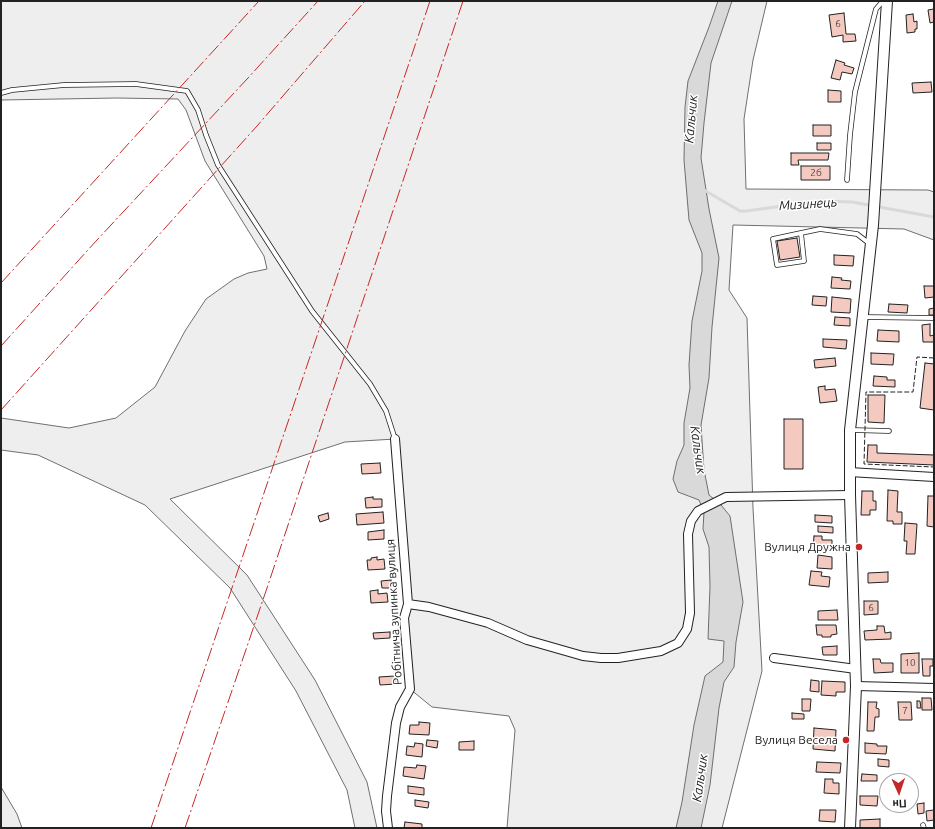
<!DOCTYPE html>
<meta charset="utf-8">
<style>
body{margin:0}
#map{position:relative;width:935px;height:829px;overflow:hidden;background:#fff;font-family:Ubuntu,sans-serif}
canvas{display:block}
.frame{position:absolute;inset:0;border:2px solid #222;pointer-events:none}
.north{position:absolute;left:879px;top:773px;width:40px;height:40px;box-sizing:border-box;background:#fff;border:1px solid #a7a7a7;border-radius:50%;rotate:177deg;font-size:11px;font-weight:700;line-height:16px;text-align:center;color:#222}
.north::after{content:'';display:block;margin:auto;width:14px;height:18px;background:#c62828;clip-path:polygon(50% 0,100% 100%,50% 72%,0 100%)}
</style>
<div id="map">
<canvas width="935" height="829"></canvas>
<div class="frame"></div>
<div class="north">Пн</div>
</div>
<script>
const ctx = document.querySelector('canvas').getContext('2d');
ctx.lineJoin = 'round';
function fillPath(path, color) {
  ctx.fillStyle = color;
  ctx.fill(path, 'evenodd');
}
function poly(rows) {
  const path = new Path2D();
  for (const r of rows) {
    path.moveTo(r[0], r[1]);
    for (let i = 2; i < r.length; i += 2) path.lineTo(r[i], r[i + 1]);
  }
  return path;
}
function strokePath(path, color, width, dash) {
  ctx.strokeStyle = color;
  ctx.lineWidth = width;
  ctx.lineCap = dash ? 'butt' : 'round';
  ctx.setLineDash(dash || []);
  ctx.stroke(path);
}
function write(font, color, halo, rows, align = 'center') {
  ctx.font = font + ' Ubuntu,sans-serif';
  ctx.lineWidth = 3;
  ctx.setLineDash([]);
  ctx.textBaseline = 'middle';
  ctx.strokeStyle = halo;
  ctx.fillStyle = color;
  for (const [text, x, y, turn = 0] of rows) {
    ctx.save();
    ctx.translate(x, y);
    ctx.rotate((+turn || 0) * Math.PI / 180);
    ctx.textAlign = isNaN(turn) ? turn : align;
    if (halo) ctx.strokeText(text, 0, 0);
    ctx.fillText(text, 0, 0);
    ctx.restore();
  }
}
const green = poly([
 [1,1,767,1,753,60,744,119,746,189,928,190,934,192,934,240,904,229,733,225,729,290,747,318,753,508,762,671,722,828,507,828,515,730,509,716,432,707,410,689,404,618,408,604,395,439,345,442,170,499,247,575,315,680,367,782,377,828,355,828,347,790,296,691,230,588,145,505,38,455,1,450,1,418,69,428,116,418,155,387,185,331,206,299,234,279,248,273,267,269,264,256,205,161,186,110,178,99,117,98,1,100,1,1],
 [1,787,17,814,22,828,1,828,1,787]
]);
fillPath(green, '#eee');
strokePath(green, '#6f6f6f', 1);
const water = poly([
 [718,1,732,1,711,63,704,123,701,158,709,209,719,258,712,327,709,378,701,425,704,470,709,495,721,505,730,516,743,602,736,642,734,667,724,682,719,708,710,785,701,828,676,828,682,802,694,725,705,676,723,662,724,641,708,639,710,587,709,547,703,529,704,512,699,500,678,492,673,479,677,461,684,445,684,423,690,388,689,365,692,321,702,271,702,253,689,220,684,160,685,107,688,81,709,27,718,1]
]);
fillPath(water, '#d9d9d9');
strokePath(water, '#6f6f6f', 1);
strokePath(poly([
 [704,190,740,211,746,211,820,201,852,202,934,217]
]), '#d9d9d9', 3);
const building = poly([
 [934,9,934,22,930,23,928,10,934,9],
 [844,13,846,34,855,34,856,41,843,42,843,35,832,37,829,15,844,13],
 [913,14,914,22,917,21,917,29,915,29,915,32,907,33,906,15,913,14],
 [836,60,845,63,844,65,854,68,852,74,842,72,840,80,831,78,836,60],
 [931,82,932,92,913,93,912,83,931,82],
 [828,90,841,91,841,102,828,102,828,90],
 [813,125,831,125,831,136,813,136,813,125],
 [817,143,831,143,831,150,817,150,817,143],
 [791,153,829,153,828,160,798,160,799,165,791,165,791,153],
 [801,166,830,166,830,180,801,180,801,166],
 [797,238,800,257,780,260,777,241,797,238],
 [834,255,854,256,853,266,834,265,834,255],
 [832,277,842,278,841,280,851,281,850,289,831,288,832,277],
 [924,286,934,286,934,297,925,298,924,286],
 [813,296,827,297,826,306,812,305,813,296],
 [832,297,851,299,850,313,831,312,832,297],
 [889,304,908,305,907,313,888,312,889,304],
 [934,308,934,315,929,315,929,309,934,308],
 [835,317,850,318,850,326,834,325,835,317],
 [930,324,930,336,934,335,934,342,923,342,922,325,930,324],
 [878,330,899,331,899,342,877,341,878,330],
 [823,339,847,340,846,349,823,347,823,339],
 [871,353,894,354,893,365,871,364,871,353],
 [835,358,836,366,815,368,814,360,835,358],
 [925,363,934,364,934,410,920,408,925,363],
 [874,376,887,377,887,380,895,380,895,387,873,386,874,376],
 [825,386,825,390,835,389,837,401,820,403,818,387,825,386],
 [868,395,885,395,884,423,868,422,868,395],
 [784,419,803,419,803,469,784,469,784,419],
 [868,445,877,445,877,453,934,455,934,465,867,462,868,445],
 [380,463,381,473,362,474,361,464,380,463],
 [888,490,898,491,897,512,902,512,902,524,893,524,893,521,887,521,888,490],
 [862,491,873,491,873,501,876,501,876,510,870,510,870,515,861,515,862,491],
 [928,496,934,496,934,527,927,526,928,496],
 [373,497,373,499,382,499,382,507,366,508,365,498,373,497],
 [383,512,384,523,357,525,356,514,383,512],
 [328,513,329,519,320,522,318,516,328,513],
 [815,515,832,516,832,523,815,522,815,515],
 [905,523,917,524,915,554,906,554,907,541,904,541,905,523],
 [818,526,833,527,833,533,818,532,818,526],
 [384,530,384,539,368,540,368,532,384,530],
 [814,536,822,536,822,540,832,540,832,550,813,549,814,536],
 [818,555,832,557,832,569,817,568,818,555],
 [377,557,377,560,384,559,385,569,368,570,367,560,371,560,371,558,377,557],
 [811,571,822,572,821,576,830,577,829,587,809,585,811,571],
 [888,572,888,582,868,583,868,573,888,572],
 [391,580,391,588,382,588,381,581,391,580],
 [378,590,378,594,387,593,388,602,371,603,370,591,378,590],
 [864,601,878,601,878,614,864,615,864,601],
 [837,610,838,620,818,620,818,611,837,610],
 [816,625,836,625,837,634,831,635,831,637,822,637,822,635,817,635,816,625],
 [877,626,884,626,885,633,891,632,891,639,865,640,864,631,877,630,877,626],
 [390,632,390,638,374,639,373,633,390,632],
 [837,646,837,655,823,655,822,647,837,646],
 [919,653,919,673,901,673,901,654,919,653],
 [873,659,880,659,881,663,893,663,893,672,874,673,873,659],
 [922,659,933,659,933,666,930,666,930,676,923,676,922,659],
 [395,676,396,684,380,685,379,677,395,676],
 [811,680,819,681,819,692,810,691,811,680],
 [822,681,845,682,845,692,836,692,836,696,821,695,822,681],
 [922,698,931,698,932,710,922,710,922,698],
 [802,699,811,699,810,711,802,711,802,699],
 [917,701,920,701,921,708,917,708,917,701],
 [868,702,877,702,876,708,879,709,879,717,875,717,874,731,867,731,868,702],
 [898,702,911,702,912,720,899,720,898,702],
 [792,713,804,714,804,719,792,719,792,713],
 [419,722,430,723,429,735,409,734,410,725,419,725,419,722],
 [814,728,836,730,835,751,813,749,814,728],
 [427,740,438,741,437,748,426,746,427,740],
 [474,741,474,750,459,750,459,742,474,741],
 [415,743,423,744,422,757,406,755,407,746,414,747,415,743],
 [865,743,877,744,877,746,887,746,886,754,865,753,865,743],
 [878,759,889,760,889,767,878,766,878,759],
 [817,762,841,763,840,773,816,772,817,762],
 [417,765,426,766,424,779,403,776,404,767,416,768,417,765],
 [862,774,877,775,877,781,861,781,862,774],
 [825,779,833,779,833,783,839,783,839,794,824,793,825,779],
 [408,786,424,788,424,795,408,793,408,786],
 [860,796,878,796,877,806,860,805,860,796],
 [415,800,429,802,428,808,415,806,415,800],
 [924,803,924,813,918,814,917,804,924,803],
 [820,810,836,810,835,822,819,821,820,810],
 [934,810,934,820,927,821,926,811,934,810],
 [880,819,880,828,860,828,860,820,880,819],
 [405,822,422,824,422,828,404,828,405,822]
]);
fillPath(building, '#f3c9c0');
strokePath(building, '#222', 1);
const service = poly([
 [1,93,12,90,64,85,136,84,187,91,198,110,206,135,218,165,312,311,370,384,386,411,395,439],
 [847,180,850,135,855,92,876,9,883,1],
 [801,233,804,261,777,265,773,239,801,233,820,229,857,234,870,244],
 [863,317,934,318],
 [851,430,889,431],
 [923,825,924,828]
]);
const minor = poly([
 [849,472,934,477],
 [408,604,429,607,488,623,527,640,583,656,601,658,618,658,661,651,678,643,687,629,690,613,688,534,691,521,698,511,726,497,850,495],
 [774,658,856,669],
 [856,686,934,688],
 [388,828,386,811,387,796,396,723,400,707,410,689,404,618,408,604,395,439]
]);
const tertiary = poly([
 [850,828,856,686,850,495,850,430,873,225,887,1]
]);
strokePath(service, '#222', 5.5);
strokePath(minor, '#222', 10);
strokePath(tertiary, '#222', 12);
strokePath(service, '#fff', 4);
strokePath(minor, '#fff', 8);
strokePath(tertiary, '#fff', 10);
strokePath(poly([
 [934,358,917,357,913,392,866,392,864,464,934,467]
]), '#222', 1, [5, 2]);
strokePath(poly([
 [1,283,259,1],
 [1,346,97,240,248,78,318,1],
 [1,410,257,126,365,1],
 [151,828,430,1],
 [185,828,267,588,463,1]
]), '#c62828', 1, [14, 3, 2, 3]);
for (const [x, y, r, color] of [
 [859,547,4,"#c62828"],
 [846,740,4,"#c62828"]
]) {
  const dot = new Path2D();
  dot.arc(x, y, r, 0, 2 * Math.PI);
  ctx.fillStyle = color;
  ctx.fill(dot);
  strokePath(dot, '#fff', 1.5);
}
write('10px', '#564c4a', null, [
 ["6",838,24],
 ["2б",816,173],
 ["6",871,608],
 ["10",910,663],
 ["7",905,711]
]);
write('12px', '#222', '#fff', [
 ["Вулиця Дружна",851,547],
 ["Вулиця Весела",838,740]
], 'right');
write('12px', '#222', '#fff', [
 ["Робітнича зупинка вулиця",394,612,-93]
]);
write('italic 13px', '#222', '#fff', [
 ["Кальчик",691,119,-85],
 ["Мизинець",808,204,-4],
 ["Кальчик",698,450,82],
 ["Кальчик",700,778,-82]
]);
</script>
